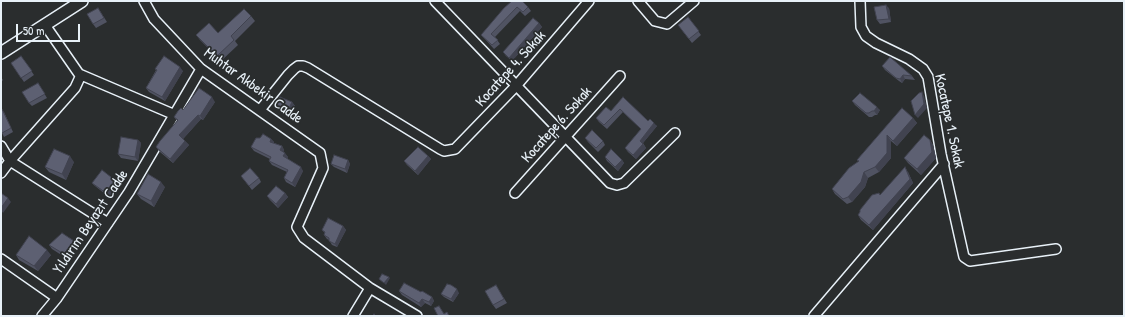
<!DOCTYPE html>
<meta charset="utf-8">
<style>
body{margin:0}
#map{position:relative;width:1125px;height:317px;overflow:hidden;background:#2a2d2e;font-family:"Patrick Hand",sans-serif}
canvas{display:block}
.frame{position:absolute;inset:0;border:2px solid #e8f1f8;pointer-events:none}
.scale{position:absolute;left:16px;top:24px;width:64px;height:18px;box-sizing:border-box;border:2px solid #e8f1f8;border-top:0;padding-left:5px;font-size:12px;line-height:14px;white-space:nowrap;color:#e8f1f8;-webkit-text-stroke:3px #2a2d2e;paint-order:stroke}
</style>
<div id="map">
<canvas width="1125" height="317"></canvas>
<div class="frame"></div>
<div class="scale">50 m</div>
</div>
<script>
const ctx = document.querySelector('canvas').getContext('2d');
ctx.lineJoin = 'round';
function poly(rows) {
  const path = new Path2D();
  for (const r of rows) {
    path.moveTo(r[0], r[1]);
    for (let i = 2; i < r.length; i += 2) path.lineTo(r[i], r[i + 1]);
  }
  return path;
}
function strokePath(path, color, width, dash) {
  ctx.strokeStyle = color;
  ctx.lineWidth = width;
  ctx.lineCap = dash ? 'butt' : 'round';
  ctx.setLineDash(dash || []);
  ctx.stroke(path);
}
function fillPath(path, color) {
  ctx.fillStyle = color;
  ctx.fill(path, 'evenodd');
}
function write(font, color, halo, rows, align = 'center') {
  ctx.font = font + ' "Patrick Hand",sans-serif';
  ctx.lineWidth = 3.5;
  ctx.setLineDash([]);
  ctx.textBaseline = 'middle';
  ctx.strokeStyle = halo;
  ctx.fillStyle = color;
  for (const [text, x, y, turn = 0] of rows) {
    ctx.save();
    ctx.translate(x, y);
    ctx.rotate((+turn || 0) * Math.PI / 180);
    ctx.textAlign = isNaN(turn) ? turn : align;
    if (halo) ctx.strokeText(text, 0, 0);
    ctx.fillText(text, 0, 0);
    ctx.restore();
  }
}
const minor = poly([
 [144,1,154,19,201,69,320,153,323,168,297,227,304,238,370,288,417,316],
 [435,1,610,183,617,185,624,183,675,133],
 [638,1,655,21,667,24,694,1],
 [860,1,861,27,866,36,876,43,909,59,923,69,928,77,941,154,964,257,970,261,1056,249],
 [45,25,79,74,175,115],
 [260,110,288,75,294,69,298,66,303,66,308,68,440,149,444,151,455,149,516,86,589,1],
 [1,146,10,161,108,223],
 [1,173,10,161,75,88,81,75],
 [515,193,620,76],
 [1,259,57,298],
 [42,316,57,298,129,192,201,69],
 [353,316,370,288],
 [814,316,944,164]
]);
const major = poly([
 [1,53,82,1]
]);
strokePath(minor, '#e8f1f8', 12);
strokePath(major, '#e8f1f8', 14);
strokePath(minor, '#2a2d2e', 9);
strokePath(major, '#2a2d2e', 11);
fillPath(poly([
 [512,1,528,7,531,11,525,16,520,11,495,37,500,44,494,49,484,38,481,35],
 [98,8,107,22,96,28,93,24],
 [889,8,891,22,880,24,877,20],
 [251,16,255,21,235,41,238,45,221,61,200,40,196,35,218,33],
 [688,17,701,35,692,43,681,29],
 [539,23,542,27,512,61,506,56,503,52],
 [21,56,34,75,24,82,11,63],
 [882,66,912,76,915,80,905,79,902,83,899,81,885,70],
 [155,69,183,71,165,101,149,92,146,88,156,70],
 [1,77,3,80,1,82],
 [38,83,47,98,32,106,29,103],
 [623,97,648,121,657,126,643,143,646,148,636,159,628,152,625,148,641,129,623,112,607,129,599,122,596,118,611,111],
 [852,101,880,110,877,115,875,115,872,117,869,117,855,105],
 [215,102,203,120,201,119,183,139,189,145,173,163,160,152,156,147,177,121,174,117,183,110],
 [292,102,295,106,291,114,279,108,276,104],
 [902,108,913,118,917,123,897,146,891,141,891,158,879,172,868,178,865,187,852,202,847,204,835,194,832,189,859,162,857,160],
 [4,112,13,132,4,137,2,133],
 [585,138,603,141,605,145,598,152,588,142],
 [271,139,274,142,274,143,282,146,284,150,283,152,288,157,287,158,303,171,295,187,286,182,284,178,287,172,272,165,269,161,270,159,254,151,251,147],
 [138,140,141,143,138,161,121,158,118,154],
 [930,140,933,145,936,158,921,175,908,163,904,158],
 [428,156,431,159,418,175,407,165,404,161],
 [605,157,622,160,624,163,618,171,607,161],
 [348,160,350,164,347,173,334,167,331,164],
 [74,162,66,180,49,172,45,167],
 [908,172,913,183,873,230,861,220,858,215,860,212,880,195],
 [241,176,259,178,261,182,252,190],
 [116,181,118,184,109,197,95,186,92,183],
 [165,187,154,207,141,199,137,194],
 [285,193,288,197,278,208,270,200,267,196],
 [343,226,346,230,337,247,332,245,329,240,327,239,324,235,325,233,322,230],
 [49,245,77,245,66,258,52,249],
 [16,255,51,255,38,271,19,260],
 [498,289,507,303,496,309,493,305],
 [399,291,421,292,432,297,434,301,431,306,425,303,421,307,402,295],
 [459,293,453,302,444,297,441,294]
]), '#505362');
fillPath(poly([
 [886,5,889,8,891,22,889,19],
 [539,23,542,27,512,61,509,58],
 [180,67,183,71,165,101,162,97],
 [903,75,905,79,902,83,900,79],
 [922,92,924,96,927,108,918,118,915,115],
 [212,97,215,102,203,120,200,116],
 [292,102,295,106,291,114,288,110],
 [877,107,880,110,877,115,874,111],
 [198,115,201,119,182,140,179,135],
 [913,118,917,123,897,146,893,141],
 [654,123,657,126,642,144,640,141],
 [887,135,891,141,891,158,879,172,875,167],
 [271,139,274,142,272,145,270,142],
 [138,140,141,143,138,161,135,157],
 [930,140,933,145,936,158,921,175,917,169],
 [185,141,189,145,173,163,170,159],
 [643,144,646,148,636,159,633,155],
 [282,146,284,150,283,154,280,150],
 [285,153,288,157,286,160,283,156],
 [70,156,74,162,66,180,62,174],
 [428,156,431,159,418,175,415,171],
 [348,160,350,164,347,173,345,169],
 [622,160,624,163,618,171,615,167],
 [301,167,303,171,295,187,292,183],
 [905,167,908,172,913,183,873,230,869,225],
 [864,172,868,178,865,187,852,202,848,197],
 [116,181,118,184,109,197,106,193],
 [161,182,165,187,154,207,151,201],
 [285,193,288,197,278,208,276,204],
 [8,198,11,202,3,213,1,210,1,208],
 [343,226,346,230,337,247,335,244],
 [74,241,77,245,66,258,64,254],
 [47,250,51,255,38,271,34,266],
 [389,277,390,278,386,285,384,283],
 [457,289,459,293,453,302,451,299],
 [432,297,434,301,431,306,429,302],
 [422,299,425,303,421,307,419,303]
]), '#414350');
const building = poly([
 [512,1,522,1,528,7,523,12,517,7,491,34,498,40,492,45,481,35,504,8,512,1],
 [886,5,889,19,877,20,874,7,886,5],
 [98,8,104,18,93,24,87,14,98,8],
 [244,9,251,16,231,36,234,40,217,56,196,35,209,23,218,33,244,9],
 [688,17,699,31,689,39,678,25,688,17],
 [533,18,539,23,509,58,503,52,533,18],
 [21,56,32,71,21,78,11,63,21,56],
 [164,56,180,67,162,97,146,88,157,70,155,69,164,56],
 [890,57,912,76,903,75,900,79,896,78,882,66,890,57],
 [38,83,45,94,29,103,22,92,38,83],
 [199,88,212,97,200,116,198,115,179,135,185,141,170,159,156,147,160,141,178,120,174,117,178,111,181,108,183,110,199,88],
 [922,92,924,104,915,115,911,101,919,93,922,92],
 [860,93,877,107,874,111,872,111,869,113,866,113,852,101,860,93],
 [280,97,292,102,288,110,276,104,280,97],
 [623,97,648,121,650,119,654,123,640,141,643,144,633,155,625,148,641,129,620,109,604,125,596,118,606,107,611,111,623,97],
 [902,108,913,118,893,141,887,135,887,153,875,167,864,172,861,182,848,197,843,199,832,189,849,168,859,161,857,160,902,108],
 [1,109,2,109,11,128,2,133,1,132,1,109],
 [592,130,603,141,596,148,585,138,592,130],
 [263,134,271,139,270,142,282,146,280,150,285,153,283,156,301,167,292,183,284,178,288,170,269,161,271,157,251,147,256,138,260,138,263,134],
 [924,135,930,140,932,152,917,169,904,158,924,135],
 [121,137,138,140,135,157,118,154,121,137],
 [418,147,428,156,415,171,404,161,418,147],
 [54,149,70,156,62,174,45,167,54,149],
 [611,149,622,160,615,167,605,157,611,149],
 [334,155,348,160,345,169,331,164,334,155],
 [905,167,910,179,869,225,858,215,860,212,860,210,872,195,879,193,880,195,905,167],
 [250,168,259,178,249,186,241,176,250,168],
 [102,170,116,181,106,193,92,183,102,170],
 [148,174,161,182,151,201,137,194,148,174],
 [276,186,285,193,276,204,267,196,276,186],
 [1,193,8,198,1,208,1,193],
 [328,218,343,226,335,244,329,241,329,238,324,235,325,232,322,230,328,218],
 [62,233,74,241,64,254,49,245,62,233],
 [29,236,47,250,34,266,16,255,29,236],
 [382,274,389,277,384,283,379,279,382,274],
 [404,283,421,292,422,291,432,297,429,302,422,299,419,303,399,291,404,283],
 [447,284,451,285,457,289,451,299,441,294,447,284],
 [496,285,504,299,493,305,485,291,496,285],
 [439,306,444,314,447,312,449,316,438,316,434,308,439,306],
 [374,314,376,316,372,316,374,314]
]);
fillPath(building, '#5d6072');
strokePath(building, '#414350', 1);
write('15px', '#e8f1f8', '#2a2d2e', [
 ["Kocatepe 4. Sokak",511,69,-48],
 ["Muhtar Akbekir Cadde",253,86,36],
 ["Kocatepe 1. Sokak",949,121,78],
 ["Kocatepe 6. Sokak",557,125,-48],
 ["Yıldırım Beyazıt Cadde",91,222,-56]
]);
</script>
